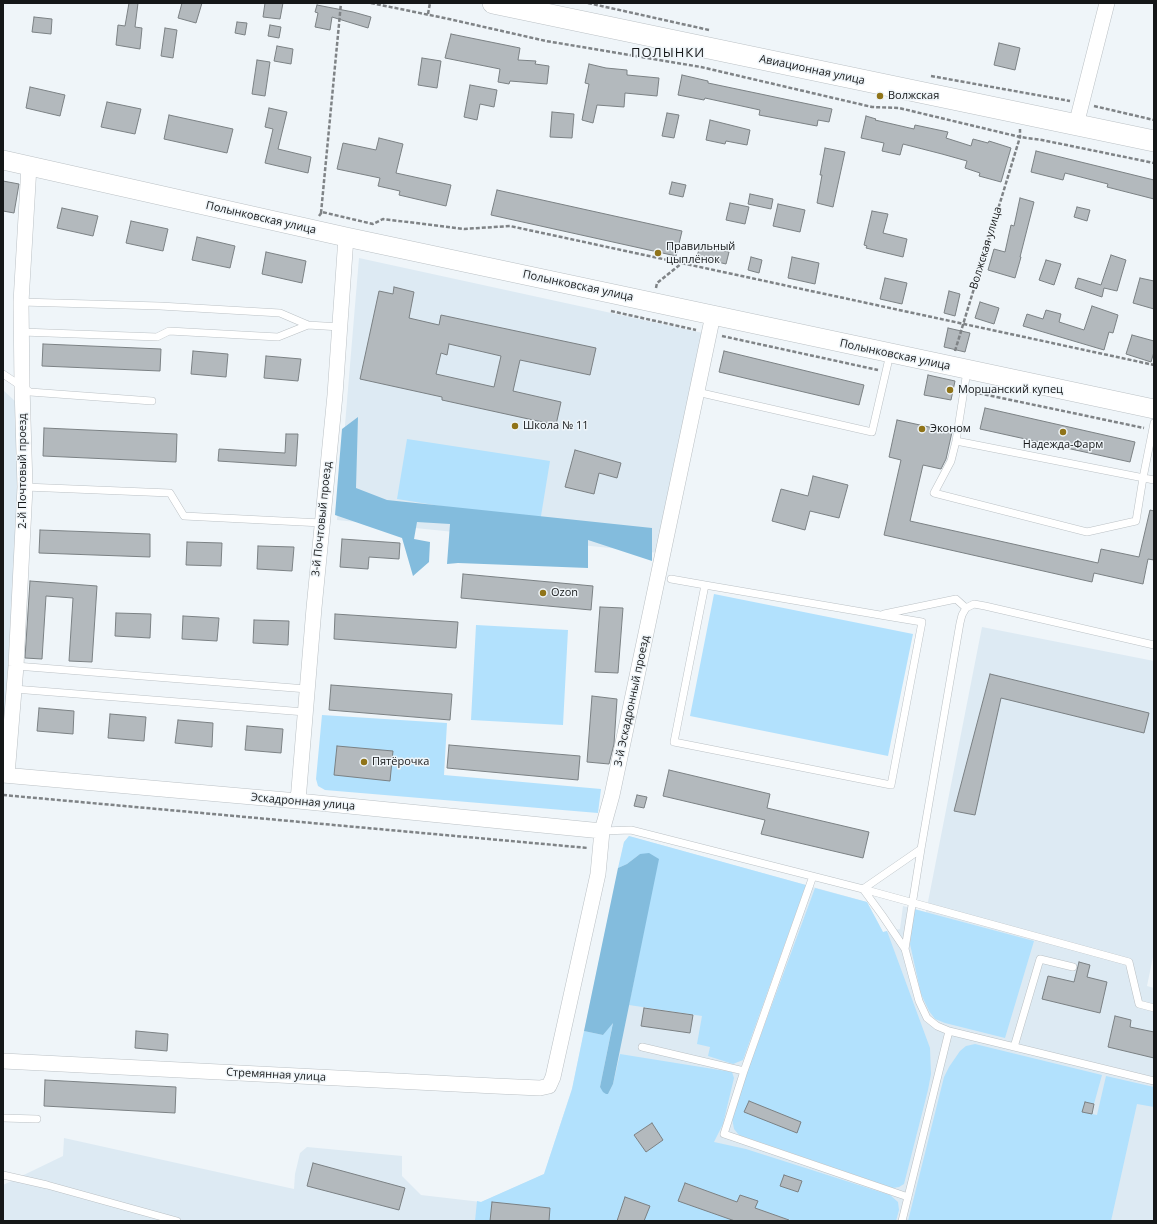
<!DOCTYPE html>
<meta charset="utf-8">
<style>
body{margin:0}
#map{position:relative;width:1157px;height:1224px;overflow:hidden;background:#eff5f9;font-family:"Open Sans",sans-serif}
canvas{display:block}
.frame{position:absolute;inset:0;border:4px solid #151718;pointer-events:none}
</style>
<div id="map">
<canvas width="1157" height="1224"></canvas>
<div class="frame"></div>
</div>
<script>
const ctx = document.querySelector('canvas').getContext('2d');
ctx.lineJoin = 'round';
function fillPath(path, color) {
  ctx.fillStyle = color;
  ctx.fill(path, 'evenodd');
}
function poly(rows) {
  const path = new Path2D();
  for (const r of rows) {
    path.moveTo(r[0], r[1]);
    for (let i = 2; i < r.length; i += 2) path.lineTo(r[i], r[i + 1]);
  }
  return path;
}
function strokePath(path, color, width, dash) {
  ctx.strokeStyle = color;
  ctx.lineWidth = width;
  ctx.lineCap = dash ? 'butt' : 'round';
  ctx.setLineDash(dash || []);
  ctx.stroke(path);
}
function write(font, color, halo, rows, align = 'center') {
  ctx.font = font + ' "Open Sans",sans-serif';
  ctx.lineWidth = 3;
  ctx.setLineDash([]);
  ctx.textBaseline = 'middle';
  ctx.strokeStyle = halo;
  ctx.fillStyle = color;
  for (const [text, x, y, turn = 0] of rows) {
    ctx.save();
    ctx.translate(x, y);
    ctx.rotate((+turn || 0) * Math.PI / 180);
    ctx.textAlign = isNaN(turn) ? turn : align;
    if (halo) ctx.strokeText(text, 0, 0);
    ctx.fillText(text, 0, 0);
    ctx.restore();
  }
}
fillPath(poly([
 [359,258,703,333,659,553,337,520],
 [3,390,16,402,18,505,3,747],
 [982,627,1154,661,1154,952,1147,986,1154,988,1154,1221,3,1221,3,1185,63,1156,64,1138,294,1189,295,1174,300,1153,307,1147,402,1156,402,1176,421,1195,481,1202,544,1174,572,1089,624,842,629,836,867,902,883,932,900,929,903,906,926,912]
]), '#ddeaf3');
fillPath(poly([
 [407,439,550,461,540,522,397,499],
 [714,594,913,634,888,756,690,716],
 [476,625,568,630,563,725,471,720],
 [322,715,447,723,444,775,601,789,598,813,325,790,318,786,316,779],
 [629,836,806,885,743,1060,733,1064,708,1056,710,1047,697,1044,702,1016,629,1005,658,859,640,854,627,864,618,868,624,842],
 [815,888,867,902,883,932,887,931,930,1048,931,1074,928,1090,904,1184,899,1187,893,1188,739,1135,734,1129,732,1118,735,1105],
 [914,909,1034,941,1005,1038,945,1023,935,1019,929,1011,921,994,910,944],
 [613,1022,600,1087,608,1094,613,1084,620,1054,732,1072,734,1078,723,1124,714,1142,746,1149,890,1195,898,1202,899,1210,896,1221,793,1221,755,1208,757,1201,740,1195,737,1202,685,1183,679,1201,735,1221,644,1221,649,1206,625,1198,617,1221,475,1221,477,1201,481,1202,544,1174,572,1089,584,1031,603,1035],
 [652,1123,663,1140,646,1152,634,1135],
 [784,1175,802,1181,798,1192,780,1186],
 [975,1044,1102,1075,1094,1104,1085,1102,1083,1112,1092,1114,1097,1115,1106,1076,1154,1087,1154,1107,1137,1104,1111,1221,908,1221,944,1077,949,1067,960,1051,966,1046]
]), '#b2e1fd');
fillPath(poly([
 [358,417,356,488,387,500,652,528,652,561,588,540,588,568,458,563,447,564,450,524,417,522,414,539,430,542,429,562,413,576,402,538,335,515,342,429],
 [649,853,659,859,613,1084,608,1094,606,1094,603,1092,600,1087,613,1023,603,1035,584,1031,618,868,627,864,640,854]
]), '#83bcdd');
const building = poly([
 [129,3,138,3,135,27,142,28,140,49,116,45,118,25,125,26,129,3],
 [182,3,202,3,196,23,178,18,182,3],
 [265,3,283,3,280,19,263,17,265,3],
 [317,5,353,12,371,17,368,28,332,17,330,30,315,27,318,13,315,12,317,5],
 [34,17,52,19,51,34,32,32,34,17],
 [237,22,247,23,245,35,235,33,237,22],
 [270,25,281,27,279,38,268,36,270,25],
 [165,28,177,30,173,58,161,56,165,28],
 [451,34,520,48,518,60,536,61,535,64,549,66,547,84,510,81,509,84,498,82,500,69,445,58,451,34],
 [999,43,1020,48,1015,70,994,65,999,43],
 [277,46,293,49,291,64,274,61,277,46],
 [422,58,441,61,437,88,418,85,422,58],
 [257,60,270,62,265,96,252,94,257,60],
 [589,64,606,68,627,70,627,75,659,78,657,96,625,93,624,107,597,105,593,123,582,120,589,84,585,83,589,64],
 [682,75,708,81,708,83,832,109,829,122,818,120,817,126,759,115,760,110,705,98,704,100,678,95,682,75],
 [470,85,497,90,494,107,480,104,477,120,464,117,470,85],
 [30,87,65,95,60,116,26,108,30,87],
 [107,102,141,109,135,134,101,127,107,102],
 [269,108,287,112,278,149,311,157,308,173,265,163,273,129,265,127,269,108],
 [552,112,574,114,572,138,550,137,552,112],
 [667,113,679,115,674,138,662,136,667,113],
 [169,115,233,129,227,153,164,139,169,115],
 [866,116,876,119,875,120,914,129,915,125,948,132,946,138,971,146,973,139,988,143,989,141,1011,148,1001,182,979,176,980,173,965,168,967,161,942,154,903,144,900,155,882,151,884,143,861,138,866,116],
 [710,120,750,130,747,145,726,141,725,144,706,140,710,120],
 [379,138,403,144,396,173,451,185,446,206,399,195,400,191,378,186,380,178,337,169,343,143,376,150,379,138],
 [825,148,845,152,833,207,817,203,822,175,820,175,825,148],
 [1036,151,1154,180,1154,199,1107,187,1108,184,1065,173,1063,180,1031,172,1036,151],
 [3,181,19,184,14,213,3,211,3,181],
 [672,182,686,185,683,197,669,194,672,182],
 [497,190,682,231,676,256,491,215,497,190],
 [750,194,773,199,771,209,748,204,750,194],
 [1020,198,1034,202,1020,257,1021,257,1015,278,988,270,994,249,1005,252,1011,225,1014,226,1020,198],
 [730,203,749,207,745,224,726,220,730,203],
 [778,204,805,210,800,232,773,226,778,204],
 [1077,207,1090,210,1087,221,1074,217,1077,207],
 [62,208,98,216,93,236,57,228,62,208],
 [872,211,888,214,883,233,907,239,903,257,866,248,867,246,864,245,872,211],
 [131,221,168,229,163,251,126,243,131,221],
 [197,237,235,246,230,268,192,260,197,237],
 [700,245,729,252,726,264,697,257,700,245],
 [266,252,306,261,302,283,262,274,266,252],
 [1111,255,1126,260,1117,291,1104,288,1102,297,1075,288,1078,278,1101,285,1111,255],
 [751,257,762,260,759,273,748,270,751,257],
 [792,257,819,263,815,284,788,278,792,257],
 [1046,260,1061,264,1054,285,1039,280,1046,260],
 [885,278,907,283,902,304,880,299,885,278],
 [1140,278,1154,281,1154,309,1133,303,1140,278],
 [394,287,414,292,409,318,439,325,441,315,596,348,590,375,520,360,513,391,561,402,556,425,442,400,442,397,360,379,379,291,393,294,394,287],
 [449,344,501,356,494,387,436,374,441,353,447,355,449,344],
 [949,291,960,294,955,316,944,313,949,291],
 [980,302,999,308,994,324,975,318,980,302],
 [1092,306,1118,315,1113,333,1109,332,1104,350,1023,326,1027,314,1043,319,1046,310,1061,314,1059,322,1084,330,1092,306],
 [948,328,970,333,965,352,944,347,948,328],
 [1132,335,1154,341,1154,352,1151,362,1126,354,1132,335],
 [43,344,161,349,160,371,42,366,43,344],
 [193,351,228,354,226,377,191,374,193,351],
 [724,351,864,385,859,405,719,372,724,351],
 [266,356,301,359,298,381,264,378,266,356],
 [928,375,955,381,951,400,924,395,928,375],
 [985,408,1135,442,1130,462,980,429,985,408],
 [897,420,952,432,946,459,941,469,923,465,910,521,1098,563,1101,549,1139,557,1150,510,1154,511,1154,560,1148,559,1143,584,1094,573,1092,582,884,535,901,460,889,457,897,420],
 [44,428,177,434,176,462,43,456,44,428],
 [286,434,298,434,296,466,218,461,219,449,285,453,286,434],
 [575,450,621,463,617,478,599,473,594,494,565,487,575,450],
 [813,476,848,485,839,518,810,511,805,530,772,521,781,489,808,496,813,476],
 [40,530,150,534,150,557,39,553,40,530],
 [342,539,400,543,399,559,369,557,368,569,340,567,342,539],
 [187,542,222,543,221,566,186,565,187,542],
 [258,546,294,547,292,571,257,569,258,546],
 [463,574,593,586,591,610,461,598,463,574],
 [30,581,97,586,92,662,69,661,73,598,46,596,42,659,25,658,30,581],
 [600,607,623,608,618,673,595,672,600,607],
 [116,613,151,614,150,638,115,636,116,613],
 [335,614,458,622,456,648,334,639,335,614],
 [183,616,219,618,217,641,182,639,183,616],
 [254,620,289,621,288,645,253,643,254,620],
 [990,674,1149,713,1144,733,1001,698,975,815,954,811,990,674],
 [331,685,452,694,450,720,329,710,331,685],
 [592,696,617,699,614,744,609,764,587,762,592,696],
 [39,708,74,711,73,734,37,731,39,708],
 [110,714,146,717,144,741,108,738,110,714],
 [178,720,213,723,212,747,175,743,178,720],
 [247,726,283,729,281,753,245,750,247,726],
 [449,745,580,756,578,780,447,768,449,745],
 [337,746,393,751,390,781,334,775,337,746],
 [669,770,770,794,767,808,869,832,863,858,761,834,765,820,663,796,669,770],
 [637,795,647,797,644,808,634,806,637,795],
 [1079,962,1090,965,1087,977,1107,982,1100,1013,1042,999,1048,976,1074,982,1079,962],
 [644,1008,693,1015,690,1033,641,1026,644,1008],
 [1115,1016,1131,1020,1130,1027,1154,1032,1154,1058,1108,1047,1115,1016],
 [136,1031,168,1034,167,1051,135,1048,136,1031],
 [45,1080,176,1087,175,1113,44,1106,45,1080],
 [749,1101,801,1122,797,1133,744,1112,749,1101],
 [1085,1102,1094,1104,1092,1114,1082,1112,1085,1102],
 [652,1123,663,1140,646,1152,634,1135,652,1123],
 [313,1163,405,1188,399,1210,307,1186,313,1163],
 [784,1175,802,1181,798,1192,780,1186,784,1175],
 [685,1183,737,1202,740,1195,758,1201,755,1208,789,1220,788,1221,735,1221,678,1201,685,1183],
 [625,1197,650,1206,644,1221,617,1221,625,1197],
 [492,1202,550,1208,549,1221,490,1221,492,1202]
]);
fillPath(building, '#b3b9bd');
strokePath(building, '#7b8184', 1);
const service = poly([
 [21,302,160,306,280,313,308,325,340,327],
 [22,332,157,337,169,331,278,337,308,325],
 [967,371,956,441,1154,480],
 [3,374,30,392,152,401],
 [697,392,872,432,890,354],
 [956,441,951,461,934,493,1087,532,1136,521,1143,478,1154,423],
 [25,487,170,493,184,516,322,523],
 [671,579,705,585,880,615,922,622,891,785,674,742,705,585],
 [884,614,956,599,966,608],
 [16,666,307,689],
 [14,689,305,712],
 [602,831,631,830,863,889,882,915,905,949,919,1001,927,1018,937,1026,949,1031,902,1221],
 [863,889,921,849,960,623,962,615,966,608,974,604,985,606,1154,645],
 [863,889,1129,962,1139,1004,1154,1008],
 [905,949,921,849],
 [949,1031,1154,1081],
 [642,1047,744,1071,813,876],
 [1014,1047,1040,959,1073,967],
 [744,1071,724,1134,908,1197],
 [3,1118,37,1119],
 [3,1175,47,1185,177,1221]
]);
const minor = poly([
 [1076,125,1107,3],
 [3,775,298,801,602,831],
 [7,775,16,666,25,487,22,386,21,302,29,166],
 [298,801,314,608,335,395,346,237],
 [3,1061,495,1086,540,1088,549,1086,553,1077,598,874,602,831,612,795,713,315]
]);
const tertiary = poly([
 [3,160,346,237,1154,409]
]);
const secondary = poly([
 [493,3,1154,141]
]);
strokePath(service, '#bbc1c5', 8);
strokePath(minor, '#bbc1c5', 16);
strokePath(tertiary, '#bbc1c5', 20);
strokePath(secondary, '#bbc1c5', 22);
strokePath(poly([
 [371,3,449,19,546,41,701,67,872,107,899,108,1020,137,1042,140,1154,163],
 [588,3,709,30],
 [428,14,430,3],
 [931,76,1070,101],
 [1094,106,1154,120],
 [321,213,341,3],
 [319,216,322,212,373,224,383,219,464,229,510,226,1154,365],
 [656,288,657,283,682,263],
 [611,311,696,330],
 [722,336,878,370],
 [955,351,1020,137,1020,129],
 [973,392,1144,428],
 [3,795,588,848]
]), '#7f8386', 2.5, [4, 2]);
strokePath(service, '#fff', 7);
strokePath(minor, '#fff', 15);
strokePath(tertiary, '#fff', 19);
strokePath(secondary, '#fff', 21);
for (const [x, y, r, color] of [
 [880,96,4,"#907419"],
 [658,253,4,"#907419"],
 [950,390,4,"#907419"],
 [515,426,4,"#907419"],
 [922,429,4,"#907419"],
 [1063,432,4,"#907419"],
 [543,593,4,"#907419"],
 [364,762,4,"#907419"]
]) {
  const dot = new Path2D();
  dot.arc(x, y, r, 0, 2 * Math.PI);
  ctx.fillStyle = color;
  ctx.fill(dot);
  strokePath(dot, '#eff5f9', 1.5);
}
write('11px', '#151718', '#eff5f9', [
 ["Авиационная улица",812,70,12],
 ["Полынковская улица",261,218,13],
 ["Волжская улица",986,248,-73],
 ["Полынковская улица",578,286,12],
 ["Полынковская улица",895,355,12],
 ["2-й Почтовый проезд",23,471,-90],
 ["3-й Почтовый проезд",322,519,-84],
 ["3-й Эскадронный проезд",632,701,-78],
 ["Эскадронная улица",303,802,5],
 ["Стремянная улица",276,1075,3]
]);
write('11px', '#151718', '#eff5f9', [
 ["Волжская",888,96],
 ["Правильный",666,247],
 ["цыплёнок",666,260],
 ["Моршанский купец",958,390],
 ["Школа № 11",523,426],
 ["Эконом",930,429],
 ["Надежда-Фарм",1063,445,"center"],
 ["Ozon",551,593],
 ["Пятёрочка",372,762]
], 'left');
ctx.letterSpacing = '1px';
write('13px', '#151718', '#eff5f9', [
 ["ПОЛЫНКИ",668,53]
]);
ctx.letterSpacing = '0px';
</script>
